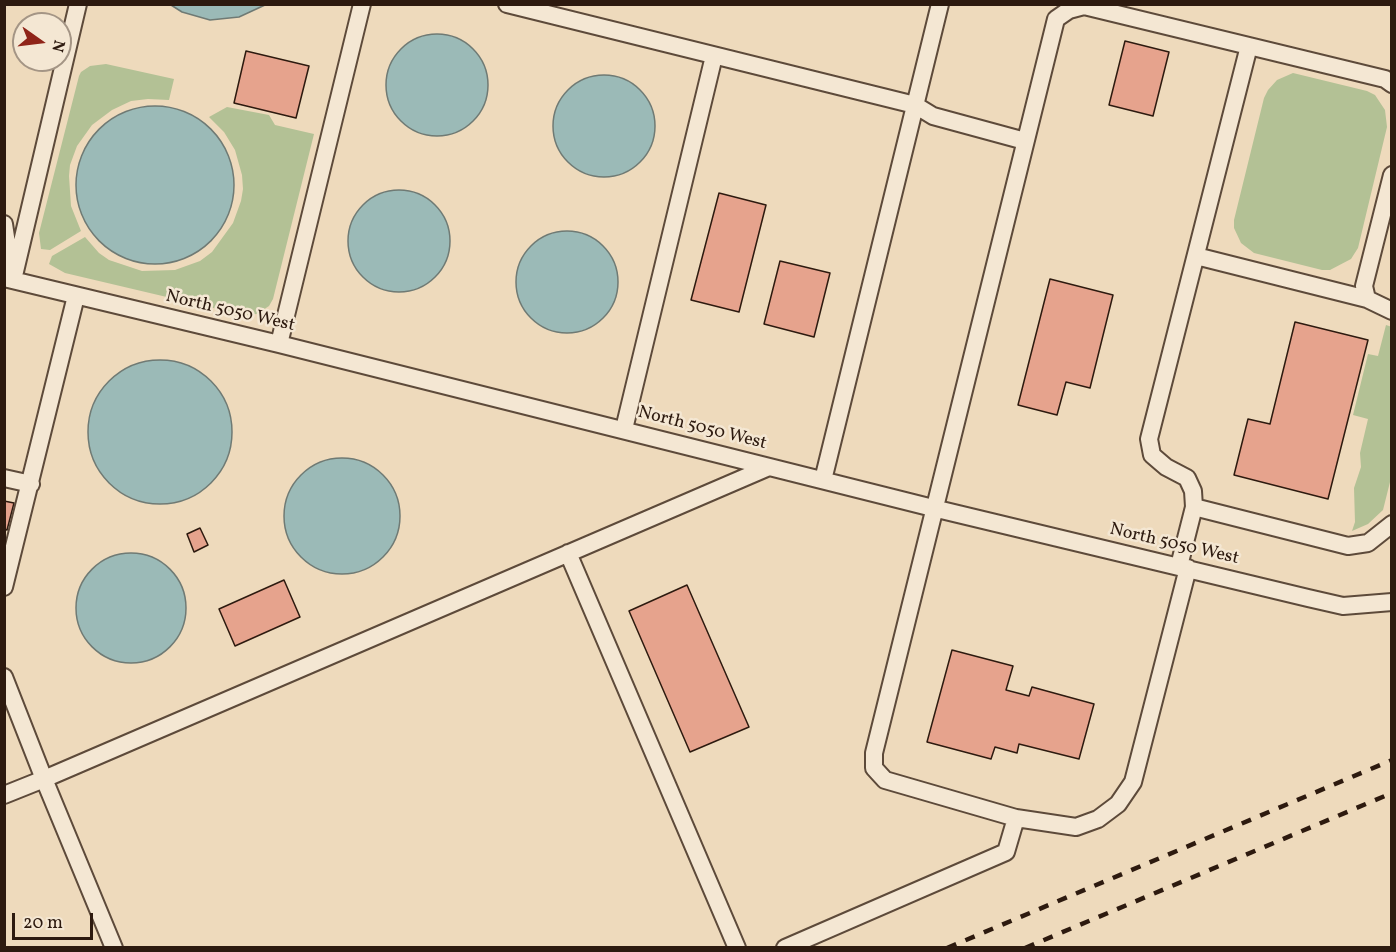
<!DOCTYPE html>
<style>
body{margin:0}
#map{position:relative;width:1396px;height:952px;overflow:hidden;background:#eedabc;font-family:Vollkorn,serif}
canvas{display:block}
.frame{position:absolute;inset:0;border:6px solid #2d1a0f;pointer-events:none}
.north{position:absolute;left:12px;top:12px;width:60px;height:60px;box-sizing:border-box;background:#f4e7d3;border:2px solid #a49585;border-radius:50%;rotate:104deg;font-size:16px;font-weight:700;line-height:24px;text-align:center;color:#2d1a0f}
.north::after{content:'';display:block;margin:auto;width:21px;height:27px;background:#8f2418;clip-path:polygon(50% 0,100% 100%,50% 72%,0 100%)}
.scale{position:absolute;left:12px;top:913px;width:81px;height:27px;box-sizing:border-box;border:3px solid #2d1a0f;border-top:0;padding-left:8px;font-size:18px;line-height:21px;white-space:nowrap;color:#2d1a0f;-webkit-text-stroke:4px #f4e7d3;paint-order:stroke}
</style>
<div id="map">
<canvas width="1396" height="952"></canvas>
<div class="frame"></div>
<div class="north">N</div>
<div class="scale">20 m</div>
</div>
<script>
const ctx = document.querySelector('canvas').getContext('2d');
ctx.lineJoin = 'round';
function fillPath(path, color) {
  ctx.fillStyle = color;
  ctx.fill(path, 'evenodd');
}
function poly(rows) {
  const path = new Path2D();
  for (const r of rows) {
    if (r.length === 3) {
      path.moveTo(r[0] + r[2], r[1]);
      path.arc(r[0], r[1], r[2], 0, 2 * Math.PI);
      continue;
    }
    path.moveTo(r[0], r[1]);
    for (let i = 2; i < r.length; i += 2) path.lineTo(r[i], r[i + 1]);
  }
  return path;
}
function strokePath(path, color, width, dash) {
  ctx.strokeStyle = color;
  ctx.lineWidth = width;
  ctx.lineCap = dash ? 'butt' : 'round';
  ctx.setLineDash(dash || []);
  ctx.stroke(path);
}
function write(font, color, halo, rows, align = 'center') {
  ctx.font = font + ' Vollkorn,serif';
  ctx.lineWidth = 5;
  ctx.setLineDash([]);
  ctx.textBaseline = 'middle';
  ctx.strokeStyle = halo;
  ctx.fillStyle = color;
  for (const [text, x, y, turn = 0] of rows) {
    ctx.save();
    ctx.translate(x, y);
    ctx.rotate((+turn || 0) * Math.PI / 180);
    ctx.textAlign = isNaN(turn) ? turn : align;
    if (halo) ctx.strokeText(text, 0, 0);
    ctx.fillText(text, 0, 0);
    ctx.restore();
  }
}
fillPath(poly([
 [106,64,174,79,169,100,148,99,131,101,112,110,92,125,77,146,70,165,69,176,71,206,81,231,50,250,41,249,39,233,79,76,81,72,90,66],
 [1293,73,1367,91,1375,95,1385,110,1387,127,1358,248,1351,259,1330,270,1322,270,1254,253,1241,243,1234,228,1234,220,1264,98,1268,90,1277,80],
 [227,107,269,115,275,125,314,134,273,299,269,306,257,314,243,315,65,273,49,264,52,256,85,237,99,253,109,260,142,271,175,270,200,261,212,252,233,223,241,201,243,189,242,175,235,150,224,132,209,117],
 [1386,325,1392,327,1391,478,1383,510,1368,524,1352,531,1355,522,1354,488,1361,467,1360,453,1368,419,1353,415,1368,354,1378,356]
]), '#b3c195');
const water = poly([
 [171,5,265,5,239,17,210,20,182,12,171,5],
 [437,85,51],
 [604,126,51],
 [155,185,79],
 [399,241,51],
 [567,282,51],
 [160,432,72],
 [342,516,58],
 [131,608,55]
]);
fillPath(water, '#9bbab7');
strokePath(water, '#6f7a74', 1.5);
const building = poly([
 [1125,41,1169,52,1153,116,1109,105,1125,41],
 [246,51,309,66,296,118,234,103,246,51],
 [719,193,766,205,739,312,691,300,719,193],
 [780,261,830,273,814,337,764,324,780,261],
 [1050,279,1113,295,1090,388,1066,382,1057,415,1018,405,1050,279],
 [1295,322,1368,340,1328,499,1234,475,1248,419,1270,424,1295,322],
 [4,501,14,503,7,530,4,529,4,501],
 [200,528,208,545,194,552,187,534,200,528],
 [284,580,300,617,235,646,219,609,284,580],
 [687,585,749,727,690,752,629,611,687,585],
 [952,650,1013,666,1006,690,1029,696,1032,687,1094,704,1079,759,1019,744,1017,753,995,747,991,759,927,742,952,650]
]);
fillPath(building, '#e6a38d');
strokePath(building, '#2d1a0f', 1.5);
const service = poly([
 [507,4,915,105,933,116,1025,141],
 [1392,175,1364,286,1367,299,1392,311],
 [4,224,11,270],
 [1196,256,1367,299],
 [4,278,279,344,933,508,1308,598,1343,606,1392,602],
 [13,280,78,4],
 [279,344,362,4],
 [624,429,714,56],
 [4,478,31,484],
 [823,480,940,4],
 [1194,507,1193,491,1187,478,1166,467,1152,455,1149,439,1249,46],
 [568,553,737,948],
 [1179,566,1194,507,1348,546,1368,543,1392,524],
 [1188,568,1133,782,1118,804,1098,819,1076,827,1016,818,885,780,874,768,874,753,1056,19,1069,10,1084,6,1385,79,1392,84],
 [4,587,76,296],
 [4,677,44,779,4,795],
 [114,948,44,779,769,467],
 [785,948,1006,852,1016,818]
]);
strokePath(service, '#5d4a3a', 20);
strokePath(service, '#f4e7d3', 16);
strokePath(poly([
 [947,948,1392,760],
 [1025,948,1392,793]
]), '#2d1a0f', 4.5, [10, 10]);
write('18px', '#2d1a0f', '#f4e7d3', [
 ["North 5050 West",230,312,13],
 ["North 5050 West",702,429,14],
 ["North 5050 West",1174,545,13]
]);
</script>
